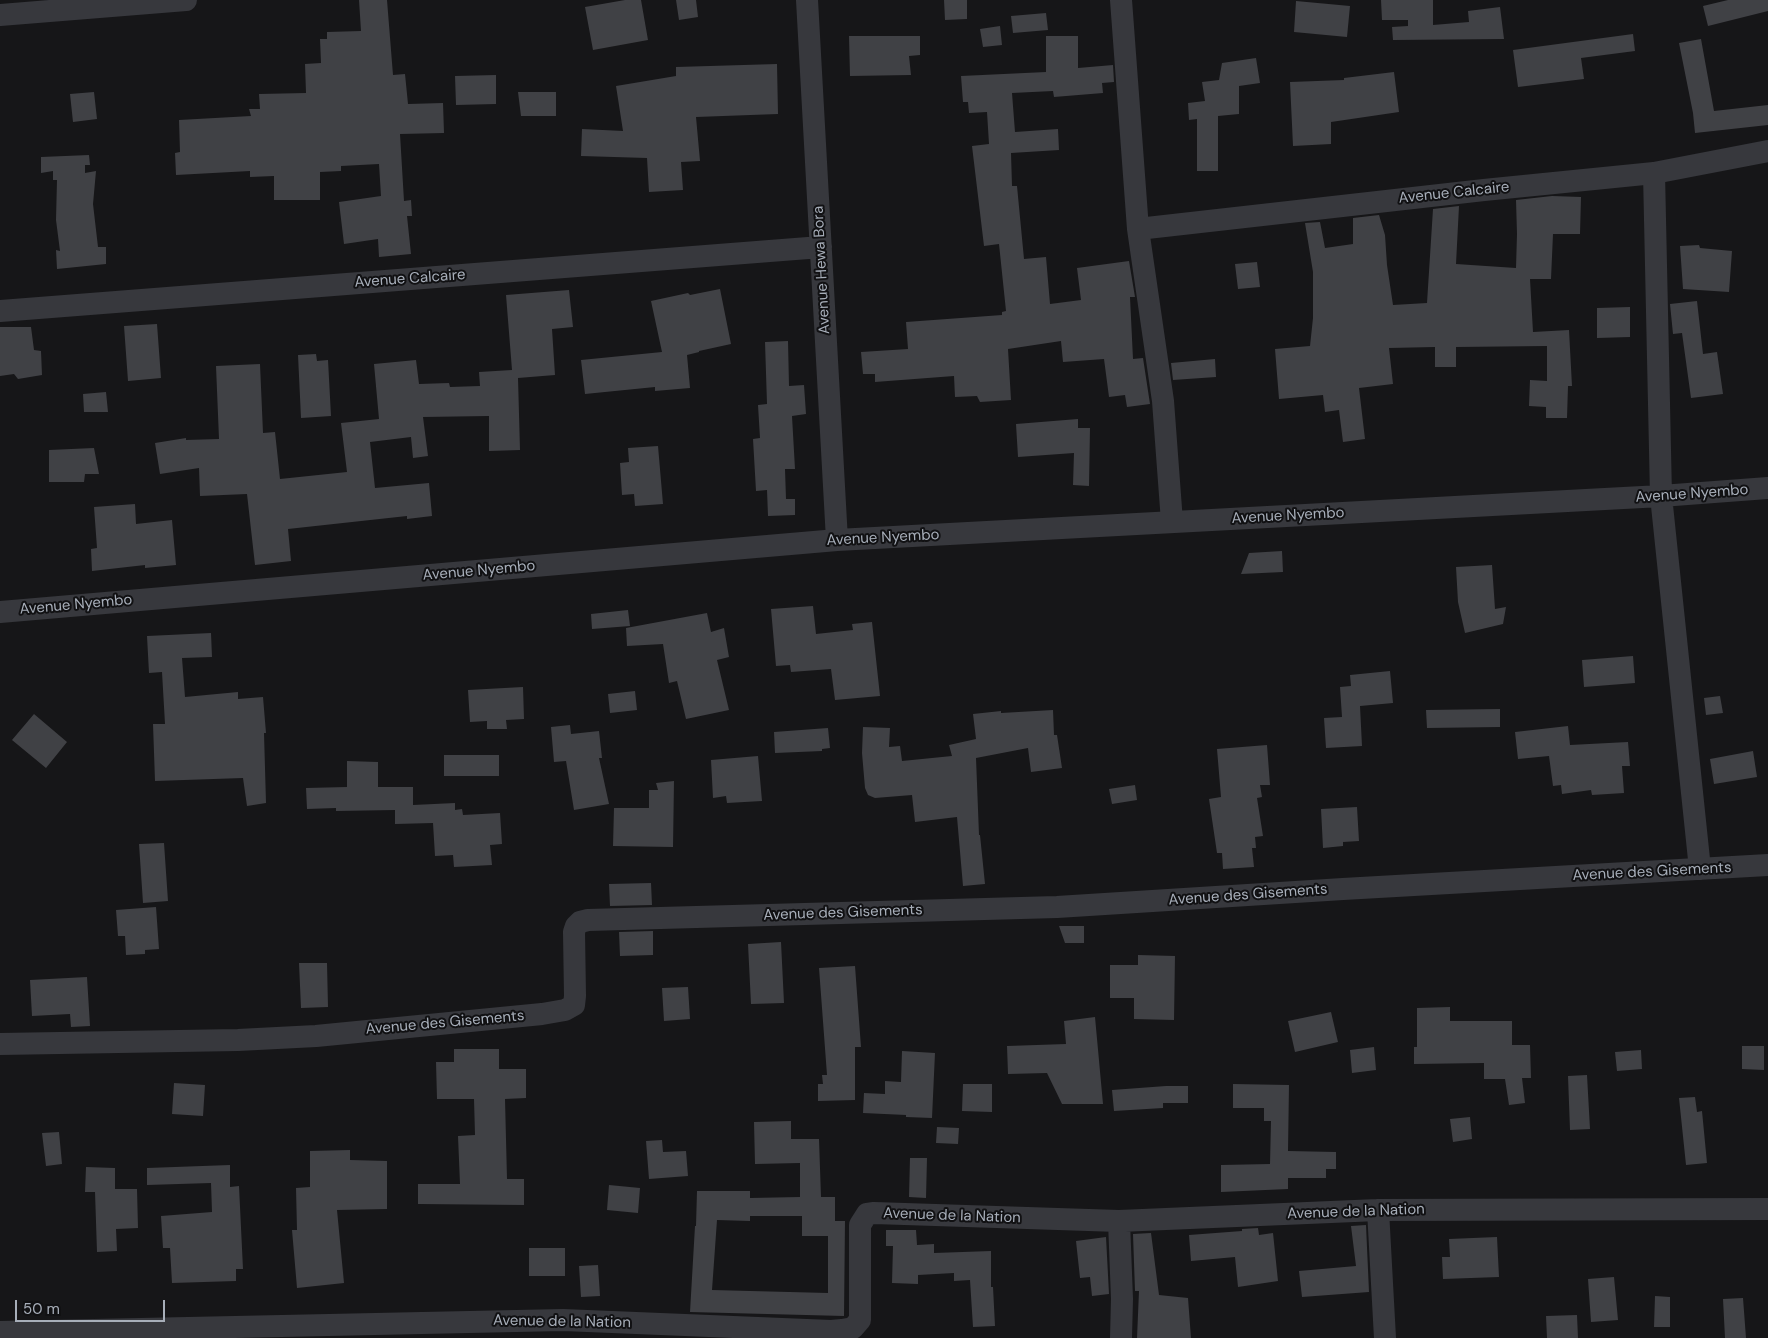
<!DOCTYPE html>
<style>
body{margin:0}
#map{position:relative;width:1768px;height:1338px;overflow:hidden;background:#161618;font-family:"DM Sans",sans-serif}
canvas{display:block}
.scale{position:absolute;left:15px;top:1300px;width:150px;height:22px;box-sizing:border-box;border:2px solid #a7aeb9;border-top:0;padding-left:6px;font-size:15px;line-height:18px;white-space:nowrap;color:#a7aeb9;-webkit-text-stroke:4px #111113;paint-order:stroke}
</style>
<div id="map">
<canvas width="1768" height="1338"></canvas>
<div class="scale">50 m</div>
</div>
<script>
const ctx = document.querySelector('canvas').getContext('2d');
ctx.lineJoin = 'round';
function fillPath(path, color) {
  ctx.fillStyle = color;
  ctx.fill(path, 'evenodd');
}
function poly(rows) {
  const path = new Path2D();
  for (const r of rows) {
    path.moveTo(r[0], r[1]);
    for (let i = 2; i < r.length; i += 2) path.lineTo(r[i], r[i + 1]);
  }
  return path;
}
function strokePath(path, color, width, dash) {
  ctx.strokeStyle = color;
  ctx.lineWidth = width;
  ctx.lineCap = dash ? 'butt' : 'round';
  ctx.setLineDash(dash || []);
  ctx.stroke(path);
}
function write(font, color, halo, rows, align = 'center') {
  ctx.font = font + ' "DM Sans",sans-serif';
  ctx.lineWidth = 4;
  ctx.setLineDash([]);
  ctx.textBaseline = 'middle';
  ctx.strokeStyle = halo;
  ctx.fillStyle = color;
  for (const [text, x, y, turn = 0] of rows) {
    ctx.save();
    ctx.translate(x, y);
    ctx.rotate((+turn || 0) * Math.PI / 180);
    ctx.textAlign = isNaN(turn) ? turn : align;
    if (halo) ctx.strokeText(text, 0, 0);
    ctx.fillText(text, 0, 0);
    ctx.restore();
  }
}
fillPath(poly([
 [359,0,387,0,393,75,405,74,408,104,443,103,444,133,400,134,404,201,411,200,412,216,407,216,411,254,379,257,378,239,344,244,339,202,381,196,379,164,341,166,341,171,320,172,320,200,274,200,274,176,250,177,250,171,176,175,175,153,180,152,179,120,251,116,249,109,260,109,259,94,306,93,305,64,321,63,320,39,327,39,327,32,361,31],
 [625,0,641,0,648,40,593,50,585,7],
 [676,0,696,0,698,17,679,20],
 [944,0,967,0,967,19,945,20],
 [1381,0,1433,0,1433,25,1469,22,1468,11,1500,7,1504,39,1393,40,1392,27,1408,26,1408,20,1382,20],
 [1728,0,1768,0,1768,11,1708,26,1703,6],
 [1296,1,1350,6,1347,37,1294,32],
 [1046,13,1048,30,1013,33,1011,16],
 [1000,26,1002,45,983,47,980,29],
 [1633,34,1635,51,1581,58,1584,79,1518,87,1513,50],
 [849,36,920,36,920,55,909,56,911,75,850,76],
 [1046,36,1078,36,1078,68,1113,65,1114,82,1102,83,1103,93,1054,97,1053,91,1012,93,1015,132,1058,129,1059,150,1011,153,1012,186,1017,186,1024,259,1046,257,1050,304,1081,300,1077,268,1129,261,1135,297,1130,297,1133,359,1143,358,1150,404,1127,407,1125,395,1109,397,1104,359,1063,362,1061,341,1008,349,1011,400,980,402,977,396,955,397,954,376,875,382,875,374,863,374,861,352,908,349,906,322,1002,315,1002,312,1006,311,999,244,984,246,972,146,989,144,987,112,969,113,968,102,963,102,961,76,1046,72],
 [1701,39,1714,111,1768,105,1768,125,1695,133,1693,113,1679,43],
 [1256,58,1260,83,1239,86,1239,114,1218,116,1218,171,1197,171,1197,119,1189,120,1188,103,1205,101,1202,82,1219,80,1222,63],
 [777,64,778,114,696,117,700,161,681,162,683,190,649,192,647,158,581,156,582,129,623,131,616,86,676,76,676,67],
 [1394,72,1399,112,1331,122,1331,144,1293,146,1290,82,1344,80,1344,78],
 [496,75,496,104,456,105,455,76],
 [94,92,97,119,73,122,70,94],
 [518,92,556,92,556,116,521,116],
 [89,155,90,165,85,165,85,173,96,171,93,204,98,247,106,247,106,264,57,269,56,250,60,251,56,220,57,180,53,180,53,171,41,173,41,157],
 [1552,196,1581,197,1580,234,1553,234,1551,279,1530,279,1533,332,1569,330,1572,386,1568,386,1567,418,1546,418,1546,407,1529,406,1530,380,1547,381,1547,346,1456,347,1456,367,1435,367,1435,347,1389,348,1393,384,1359,388,1365,439,1343,442,1339,410,1325,412,1323,395,1279,399,1275,349,1310,346,1313,318,1313,272,1305,223,1320,222,1325,248,1353,244,1353,218,1379,215,1385,235,1387,265,1393,305,1427,303,1433,209,1459,206,1456,264,1516,268,1517,234,1516,200],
 [1699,245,1700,248,1732,251,1729,292,1683,289,1680,246],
 [1257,262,1260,287,1238,289,1235,264],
 [720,289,731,344,699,351,699,352,687,355,690,388,655,391,655,387,585,394,581,360,662,352,651,301,688,293,690,295],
 [569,290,573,327,552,329,555,375,518,378,520,450,489,451,489,416,423,417,428,456,413,458,411,437,370,442,375,488,429,483,432,516,407,519,407,516,288,529,291,561,255,565,247,494,200,496,199,468,160,474,155,443,186,438,186,440,219,439,216,366,260,364,263,433,275,432,280,479,347,472,341,423,379,419,374,364,416,360,419,384,449,383,450,387,480,386,479,372,512,370,506,295],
 [1697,301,1703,354,1717,352,1723,394,1691,398,1682,333,1673,334,1670,304],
 [1630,307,1630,337,1597,338,1597,308],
 [157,324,161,378,128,381,124,326],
 [0,327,31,327,34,350,41,351,42,375,18,379,14,374,0,376],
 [788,341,789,386,804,385,806,414,792,416,795,469,785,469,786,499,795,499,795,515,768,516,767,490,756,491,753,439,760,438,758,405,767,404,765,342],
 [316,354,317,361,328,360,331,416,301,418,298,355],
 [1215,359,1216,377,1173,380,1171,363],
 [106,392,108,412,84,412,83,394],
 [1078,419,1078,428,1090,428,1089,486,1073,485,1074,453,1018,457,1016,424],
 [658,446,663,504,635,506,634,494,622,495,620,463,629,462,628,448],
 [94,448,99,474,85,474,84,482,49,482,49,450],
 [135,504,136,524,172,520,176,565,145,568,145,565,92,571,91,549,97,548,94,507],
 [1282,551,1283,572,1241,574,1249,553],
 [1492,565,1495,609,1506,607,1503,624,1465,633,1458,602,1456,567],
 [813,606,816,634,853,630,852,624,872,622,880,696,835,700,831,669,791,672,790,665,776,666,771,609],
 [628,610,630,626,592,629,591,614],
 [707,613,711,632,724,628,729,657,717,660,729,710,686,719,677,681,669,683,663,644,627,646,626,628],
 [211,633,212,657,182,658,185,697,238,692,238,699,263,697,266,733,264,733,266,803,247,806,243,778,155,781,153,724,165,724,162,672,149,673,147,636],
 [1633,656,1635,683,1584,687,1582,660],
 [1390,671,1393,703,1360,706,1362,746,1326,748,1324,718,1342,717,1340,687,1351,686,1350,675],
 [523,687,524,719,506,720,507,729,487,729,487,721,470,722,468,690],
 [635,691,637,710,610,713,608,694],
 [1720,696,1723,713,1706,715,1704,698],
 [1500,709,1500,727,1427,728,1426,710],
 [1053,710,1054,735,1057,735,1062,768,1031,772,1028,748,976,758,979,835,980,835,985,884,963,886,957,817,915,822,912,795,875,798,868,795,865,788,862,753,863,727,890,728,889,747,900,746,902,761,952,756,949,745,976,739,973,714,1001,711,1001,713],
 [34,714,67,742,46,768,12,740],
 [570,725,571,734,599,731,602,758,599,758,609,804,574,810,566,761,554,762,551,727],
 [1568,726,1570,745,1628,742,1630,766,1622,766,1624,793,1592,795,1591,790,1562,794,1561,785,1553,786,1549,756,1518,759,1515,732],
 [828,728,830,748,822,749,822,751,775,753,774,732],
 [1267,745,1270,785,1260,785,1262,797,1257,798,1263,836,1255,837,1256,848,1252,848,1254,867,1223,869,1222,853,1217,853,1209,799,1221,797,1217,749],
 [1753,751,1757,777,1714,784,1710,759],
 [444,755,499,755,499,776,444,776],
 [758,756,762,801,727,803,726,796,713,798,711,760],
 [347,761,378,762,378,787,413,787,413,805,455,803,455,810,462,809,463,815,500,813,502,844,490,845,492,865,454,867,453,855,435,856,433,823,395,824,395,810,336,811,336,808,307,809,306,788,347,787],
 [674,781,673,847,613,846,614,808,649,808,649,790,658,790,656,783],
 [1135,785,1137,800,1112,804,1109,789],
 [1357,807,1359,841,1343,842,1343,846,1323,848,1321,809],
 [164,843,168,901,143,903,139,844],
 [651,883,652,905,610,906,609,884],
 [156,907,159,949,145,950,145,954,126,955,125,936,118,936,116,910],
 [1059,926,1084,926,1084,943,1065,943],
 [653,931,653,955,620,956,619,932],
 [781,942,784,1003,751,1004,748,944],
 [1138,955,1175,956,1174,1020,1134,1019,1134,998,1110,998,1110,965,1138,965],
 [299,963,327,963,328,1007,301,1008],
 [855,966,861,1047,855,1047,855,1100,818,1101,818,1084,823,1084,822,1075,827,1075,819,968],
 [87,977,90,1026,71,1027,70,1014,32,1016,30,980],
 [688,987,690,1019,664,1021,662,988],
 [1450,1007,1450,1021,1512,1021,1512,1045,1530,1045,1531,1078,1522,1078,1525,1103,1509,1105,1505,1079,1484,1079,1484,1063,1414,1064,1414,1047,1417,1047,1417,1008],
 [1331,1012,1338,1042,1295,1052,1288,1021],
 [1095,1017,1103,1104,1062,1104,1047,1073,1008,1074,1007,1046,1066,1044,1064,1021],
 [1742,1046,1764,1046,1764,1070,1742,1069],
 [1374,1047,1376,1070,1352,1073,1350,1050],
 [454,1049,499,1049,499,1069,526,1069,526,1098,505,1099,507,1179,524,1179,524,1205,418,1204,418,1184,460,1184,458,1136,475,1135,474,1099,437,1099,436,1062,454,1062],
 [1641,1050,1642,1069,1617,1071,1615,1052],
 [902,1051,935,1053,932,1118,906,1117,906,1115,863,1113,864,1093,885,1094,885,1081,901,1082],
 [1587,1075,1590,1129,1570,1130,1568,1076],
 [174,1083,205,1085,203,1116,172,1114],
 [963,1084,992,1084,992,1112,962,1111],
 [1233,1084,1289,1085,1288,1151,1336,1152,1336,1169,1326,1169,1326,1178,1288,1178,1288,1189,1221,1192,1221,1165,1270,1164,1271,1121,1264,1121,1264,1108,1233,1108],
 [1166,1086,1188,1086,1188,1103,1163,1103,1163,1108,1114,1111,1112,1090],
 [1695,1097,1697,1112,1702,1111,1707,1163,1686,1165,1679,1098],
 [1470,1117,1472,1139,1453,1142,1450,1119],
 [791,1121,791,1139,819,1139,821,1197,835,1197,835,1221,845,1221,844,1316,690,1312,695,1226,696,1226,697,1191,750,1191,750,1198,800,1197,800,1163,755,1164,754,1122],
 [750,1216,802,1216,802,1236,828,1236,828,1293,712,1290,717,1220,750,1221],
 [937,1127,959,1128,958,1144,936,1143],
 [59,1132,62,1164,46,1166,42,1133],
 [662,1140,663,1152,686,1151,688,1176,649,1179,646,1141],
 [350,1150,350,1160,387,1161,387,1209,337,1210,344,1283,297,1288,292,1230,297,1230,296,1188,310,1187,310,1151],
 [910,1158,927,1158,926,1198,909,1197],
 [230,1165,230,1187,239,1186,243,1269,236,1269,236,1281,172,1283,170,1248,163,1248,161,1216,212,1212,211,1183,147,1185,147,1168],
 [86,1167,115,1168,115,1189,137,1189,138,1228,116,1229,117,1251,97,1252,95,1192,85,1192],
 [609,1185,640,1188,638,1213,607,1210],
 [1366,1225,1369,1292,1302,1297,1299,1271,1356,1266,1351,1226],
 [1258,1228,1259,1235,1273,1233,1278,1281,1238,1287,1235,1257,1191,1261,1189,1235,1242,1231,1242,1229],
 [886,1230,916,1230,917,1245,934,1244,934,1253,991,1251,991,1287,993,1287,995,1326,973,1327,970,1280,954,1281,954,1273,918,1275,918,1284,892,1283,893,1246,886,1246],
 [1151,1233,1159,1295,1188,1298,1191,1338,1137,1338,1139,1291,1135,1291,1133,1234],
 [1106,1237,1109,1294,1092,1296,1090,1277,1080,1278,1076,1241],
 [1497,1237,1499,1277,1443,1279,1442,1257,1450,1257,1449,1239],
 [529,1248,565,1248,565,1276,529,1276],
 [598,1265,600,1296,581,1297,579,1266],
 [1614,1277,1618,1320,1591,1322,1588,1279],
 [1655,1296,1670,1297,1670,1327,1654,1327],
 [1743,1298,1746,1338,1725,1338,1723,1299],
 [1577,1315,1578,1338,1547,1338,1546,1316]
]), '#404145');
strokePath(poly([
 [807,0,837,540],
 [1121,0,1138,229,1163,401,1172,522],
 [0,15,186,0],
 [1654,173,1661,496,1700,869],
 [1138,229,1484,190,1654,173,1768,151],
 [0,311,821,247],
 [0,612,837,540,1661,496,1768,488],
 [0,1044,238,1040,316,1036,542,1014,565,1010,574,1005,575,996,574,932,576,926,580,922,588,920,1057,907,1343,889,1768,865],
 [1378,1210,1385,1338],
 [1119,1221,1122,1299,1121,1338],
 [0,1332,563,1320,831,1331,842,1330,853,1328,860,1320,860,1225,867,1214,874,1213,1119,1221,1378,1210,1768,1209]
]), '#37383d', 22);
write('15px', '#a7aeb9', '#111113', [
 ["Avenue Calcaire",1454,193,-6],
 ["Avenue Hewa Bora",822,270,-93],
 ["Avenue Calcaire",410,279,-4],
 ["Avenue Nyembo",1692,494,-4],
 ["Avenue Nyembo",1288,516,-3],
 ["Avenue Nyembo",883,538,-3],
 ["Avenue Nyembo",479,571,-5],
 ["Avenue Nyembo",76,605,-5],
 ["Avenue des Gisements",1652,872,-3],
 ["Avenue des Gisements",1248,895,-4],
 ["Avenue des Gisements",843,913,-2],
 ["Avenue des Gisements",445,1023,-5],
 ["Avenue de la Nation",1356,1212,-2],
 ["Avenue de la Nation",952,1216,2],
 ["Avenue de la Nation",562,1322,1]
]);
</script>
